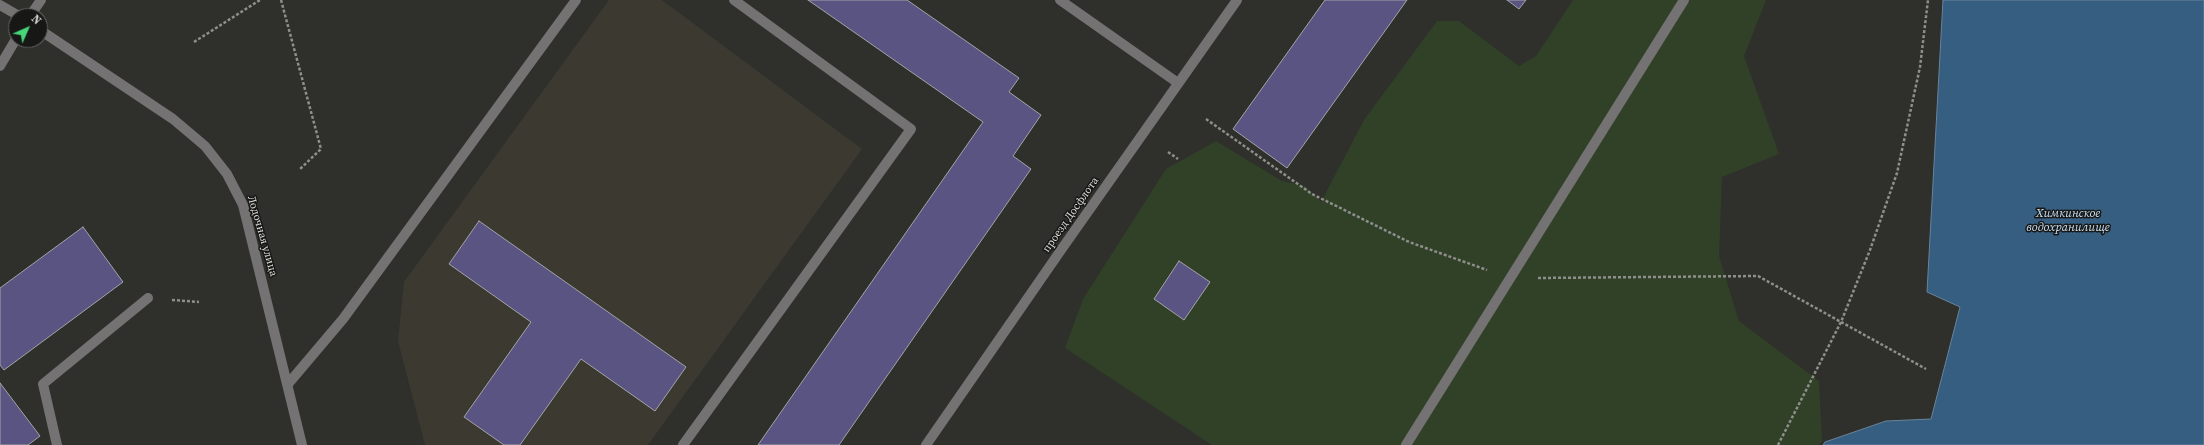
<!DOCTYPE html>
<meta charset="utf-8">
<style>
body{margin:0}
#map{position:relative;width:2204px;height:445px;overflow:hidden;background:#2f2f2b;font-family:"Source Serif 4",serif}
canvas{display:block}
.north{position:absolute;left:8px;top:8px;width:40px;height:40px;box-sizing:border-box;background:#171715;border:1px solid #666664;border-radius:50%;rotate:45deg;font-size:11px;font-weight:700;line-height:16px;text-align:center;color:#dddddb}
.north::after{content:'';display:block;margin:auto;width:14px;height:18px;background:#46d77a;clip-path:polygon(50% 0,100% 100%,50% 72%,0 100%)}
</style>
<div id="map">
<canvas width="2204" height="445"></canvas>
<div class="north">N</div>
</div>
<script>
const ctx = document.querySelector('canvas').getContext('2d');
ctx.lineJoin = 'round';
function fillPath(path, color) {
  ctx.fillStyle = color;
  ctx.fill(path, 'evenodd');
}
function poly(rows) {
  const path = new Path2D();
  for (const r of rows) {
    path.moveTo(r[0], r[1]);
    for (let i = 2; i < r.length; i += 2) path.lineTo(r[i], r[i + 1]);
  }
  return path;
}
function strokePath(path, color, width, dash) {
  ctx.strokeStyle = color;
  ctx.lineWidth = width;
  ctx.lineCap = dash ? 'butt' : 'round';
  ctx.setLineDash(dash || []);
  ctx.stroke(path);
}
function write(font, color, halo, rows, align = 'center') {
  ctx.font = font + ' "Source Serif 4",serif';
  ctx.lineWidth = 3;
  ctx.setLineDash([]);
  ctx.textBaseline = 'middle';
  ctx.strokeStyle = halo;
  ctx.fillStyle = color;
  for (const [text, x, y, turn = 0] of rows) {
    ctx.save();
    ctx.translate(x, y);
    ctx.rotate((+turn || 0) * Math.PI / 180);
    ctx.textAlign = isNaN(turn) ? turn : align;
    if (halo) ctx.strokeText(text, 0, 0);
    ctx.fillText(text, 0, 0);
    ctx.restore();
  }
}
fillPath(poly([
 [609,0,662,0,862,149,648,445,425,445,398,341,404,282]
]), '#3b3930');
fillPath(poly([
 [1573,0,1766,0,1744,56,1779,154,1722,177,1719,256,1739,321,1819,381,1822,441,1819,445,1212,445,1065,348,1083,299,1166,169,1216,141,1282,181,1305,186,1321,202,1364,120,1437,21,1459,21,1519,66,1536,56]
]), '#314128');
const water = poly([
 [1943,0,2204,0,2204,445,1823,445,1825,442,1886,421,1931,419,1960,307,1927,292,1943,0]
]);
fillPath(water, '#365e80');
strokePath(water, '#68849b', 1);
const building = poly([
 [808,0,907,0,1019,78,1009,92,1041,115,1013,156,1031,169,839,445,758,445,983,122,808,0],
 [1325,0,1407,0,1287,168,1233,129,1325,0],
 [1507,0,1526,0,1519,9,1507,0],
 [479,221,686,367,655,411,581,359,520,445,504,445,464,417,531,322,449,264,479,221],
 [83,227,123,282,4,370,0,365,0,288,83,227],
 [1179,261,1210,282,1184,320,1154,299,1179,261],
 [0,383,40,436,28,445,0,445,0,383]
]);
fillPath(building, '#595481');
strokePath(building, '#a4a4a8', 1);
strokePath(poly([
 [281,0,321,149,300,169],
 [194,42,260,0],
 [1206,119,1312,194,1409,242,1487,270],
 [1168,152,1178,159],
 [1538,278,1758,276,1926,369],
 [172,300,199,302],
 [1778,445,1841,322,1870,250,1897,173,1920,67,1928,0]
]), '#8e8e8b', 2.5, [3, 2]);
strokePath(poly([
 [1060,0,1178,83],
 [0,5,19,16],
 [30,16,41,0],
 [40,30,173,119,205,146,227,174,243,205,302,445],
 [0,66,16,39],
 [288,384,343,319,576,0],
 [57,445,43,384,148,298],
 [683,445,911,129,734,0],
 [926,445,1061,250,1237,0],
 [1406,445,1684,0]
]), '#747273', 10);
write('11px', '#dddddb', '#171715', [
 ["проезд Досфлота",1071,215,-55],
 ["Лодочная улица",262,236,74]
]);
write('italic 12px', '#c8e1f7', '#171715', [
 ["Химкинское",2068,214],
 ["водохранилище",2068,228]
]);
</script>
